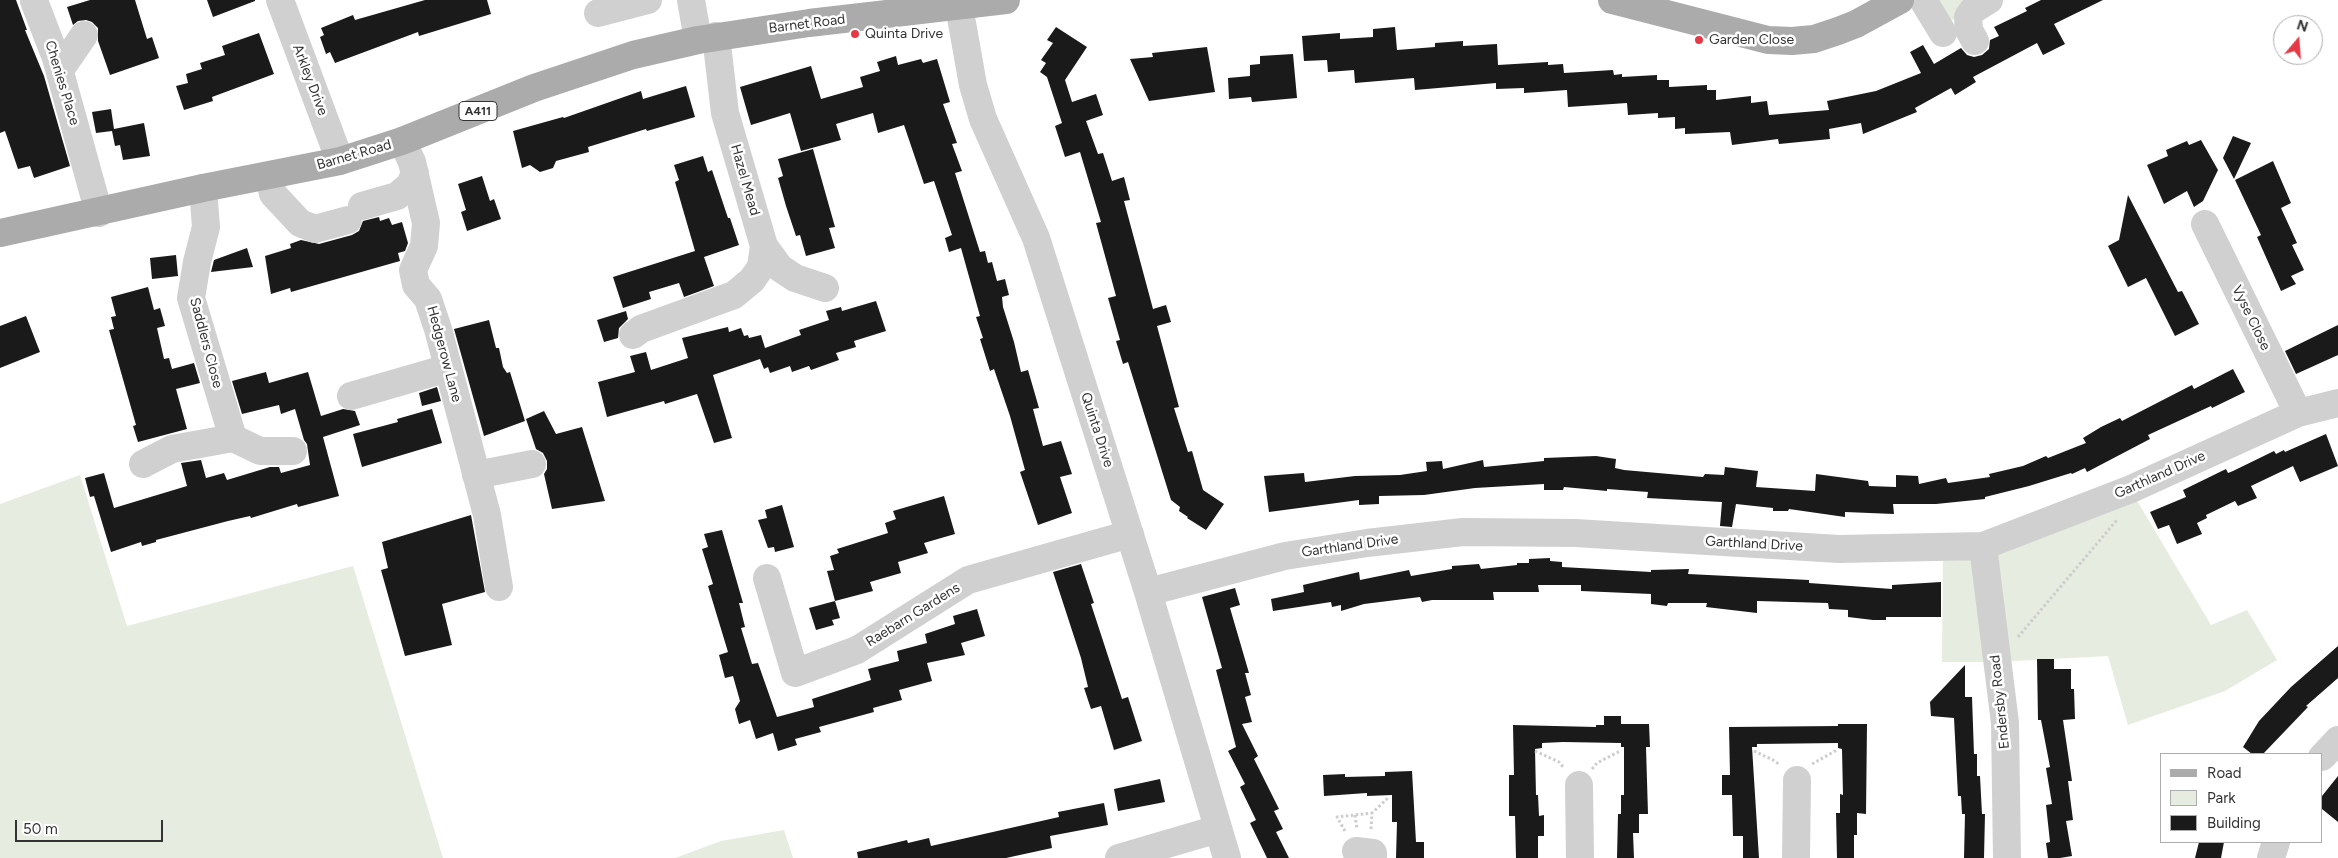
<!DOCTYPE html>
<style>
body{margin:0}
#map{position:relative;width:2338px;height:858px;overflow:hidden;background:#fff;font-family:Figtree,sans-serif}
canvas{display:block}
.legend{position:absolute;left:2160px;top:753px;width:162px;height:90px;box-sizing:border-box;background:#fff;border:1px solid #adadad;margin:0;padding:6px 9px;list-style:none;font-size:15px;color:#333}
.legend li{display:flex;align-items:center;gap:10px;height:25px}
.legend b{width:25px;border:1px solid #adadad}
.north{position:absolute;left:2273px;top:15px;width:50px;height:50px;box-sizing:border-box;background:#fff;border:1px solid #adadad;border-radius:50%;rotate:18deg;font-size:14px;font-weight:700;line-height:20px;text-align:center;color:#333}
.north::after{content:'';display:block;margin:auto;width:18px;height:22px;background:#e63946;clip-path:polygon(50% 0,100% 100%,50% 72%,0 100%)}
.scale{position:absolute;left:15px;top:820px;width:148px;height:22px;box-sizing:border-box;border:2px solid #333;border-top:0;padding-left:6px;font-size:15px;line-height:18px;white-space:nowrap;color:#333;-webkit-text-stroke:4px #fff;paint-order:stroke}
</style>
<div id="map">
<canvas width="2338" height="858"></canvas>
<ul class="legend">
<li><b style="height:6px;background:#ababab"></b>Road</li>
<li><b style="height:14px;background:#e6ecdf"></b>Park</li>
<li><b style="height:14px;background:#1a1a1a"></b>Building</li>
</ul>
<div class="north">N</div>
<div class="scale">50 m</div>
</div>
<script>
const ctx = document.querySelector('canvas').getContext('2d');
ctx.lineJoin = 'round';
function fillPath(path, color) {
  ctx.fillStyle = color;
  ctx.fill(path, 'evenodd');
}
function poly(rows) {
  const path = new Path2D();
  for (const r of rows) {
    path.moveTo(r[0], r[1]);
    for (let i = 2; i < r.length; i += 2) path.lineTo(r[i], r[i + 1]);
  }
  return path;
}
function strokePath(path, color, width, dash) {
  ctx.strokeStyle = color;
  ctx.lineWidth = width;
  ctx.lineCap = dash ? 'butt' : 'round';
  ctx.setLineDash(dash || []);
  ctx.stroke(path);
}
function write(font, color, halo, rows, align = 'center') {
  ctx.font = font + ' Figtree,sans-serif';
  ctx.lineWidth = 5;
  ctx.setLineDash([]);
  ctx.textBaseline = 'middle';
  ctx.strokeStyle = halo;
  ctx.fillStyle = color;
  for (const [text, x, y, turn = 0] of rows) {
    ctx.save();
    ctx.translate(x, y);
    ctx.rotate((+turn || 0) * Math.PI / 180);
    ctx.textAlign = isNaN(turn) ? turn : align;
    if (halo) ctx.strokeText(text, 0, 0);
    ctx.fillText(text, 0, 0);
    ctx.restore();
  }
}
fillPath(poly([
 [1939,0,1989,0,1968,17,1951,20],
 [80,475,127,626,353,566,443,858,0,858,0,504],
 [2136,499,2211,625,2247,610,2277,660,2225,691,2128,725,2108,656,1996,662,1942,662,1943,546],
 [784,830,793,858,675,858,721,841]
]), '#e6ecdf');
fillPath(poly([
 [0,0,16,0,27,30,25,30,44,76,70,166,34,178,30,166,18,169,5,131,0,133],
 [90,0,135,0,147,39,152,37,159,58,110,75,98,41,98,28,92,22,86,20,78,21,73,25,67,7],
 [207,0,255,0,255,1,213,17],
 [425,0,487,0,491,14,419,36,418,32,335,63,330,52,326,54,320,37,324,35,321,28,353,15,355,20],
 [2041,0,2103,0,2054,24,2065,44,2043,55,2037,43,1973,77,1976,82,1955,95,1951,88,1915,108,1917,112,1863,134,1861,123,1829,129,1830,139,1779,144,1778,139,1732,145,1730,132,1685,134,1685,128,1675,129,1675,117,1658,118,1658,113,1628,115,1627,103,1568,107,1567,90,1524,93,1524,88,1496,89,1496,83,1415,90,1414,78,1355,83,1354,70,1328,72,1327,60,1304,61,1302,36,1340,33,1340,39,1373,37,1373,29,1395,27,1397,50,1435,47,1435,43,1463,41,1463,46,1497,44,1498,65,1548,62,1548,65,1563,64,1564,73,1613,70,1614,75,1622,74,1622,77,1657,75,1657,80,1669,80,1669,87,1707,85,1707,90,1716,90,1716,100,1751,96,1751,103,1767,101,1769,115,1829,110,1827,101,1876,91,1921,73,1910,52,1923,45,1934,64,1961,48,1967,55,1974,57,1982,55,1989,49,1990,40,1999,36,1994,27,2027,11,2025,8],
 [1056,27,1087,47,1065,80,1072,102,1096,94,1103,115,1086,121,1098,154,1103,153,1112,181,1124,177,1130,200,1124,201,1153,309,1166,305,1171,322,1157,326,1179,407,1174,408,1188,452,1192,451,1203,490,1224,504,1206,530,1187,518,1188,517,1179,511,1180,507,1171,500,1128,362,1123,364,1116,341,1120,340,1108,298,1116,296,1096,223,1101,222,1080,152,1065,157,1055,126,1062,123,1047,77,1040,72,1046,63,1041,60,1053,43,1047,40],
 [259,33,274,74,212,97,213,101,184,110,176,86,188,83,186,74,202,69,200,63,225,55,222,46],
 [1207,47,1215,92,1149,101,1130,59,1153,57,1152,53],
 [1293,54,1297,98,1252,102,1251,97,1229,99,1228,78,1250,76,1250,65,1260,64,1260,56],
 [896,56,898,65,921,59,923,63,937,59,950,102,943,104,957,143,952,144,962,171,955,173,980,252,985,251,988,263,992,262,997,281,1005,279,1009,295,1002,297,1003,307,1014,342,1021,372,1028,370,1039,408,1033,409,1043,446,1061,441,1072,474,1060,477,1072,513,1038,525,1020,472,1025,470,1010,416,994,369,990,371,980,339,983,338,976,317,980,316,961,248,949,252,945,238,952,235,934,181,924,184,904,125,878,133,873,113,836,124,841,140,801,151,790,113,751,125,740,87,811,66,821,99,863,87,860,77,880,71,877,62],
 [686,86,695,117,647,131,646,129,588,147,589,152,556,161,553,168,540,172,530,165,522,168,513,131,563,117,564,118,641,91,643,99],
 [111,109,114,129,144,123,150,156,123,160,120,145,115,146,112,131,96,133,92,112],
 [2233,136,2251,143,2234,179,2223,158],
 [2201,140,2218,170,2203,201,2194,207,2187,191,2164,204,2147,165,2168,156,2166,150,2187,141,2189,145],
 [813,149,835,227,829,228,835,248,806,256,800,235,796,236,786,206,778,178,783,176,778,159],
 [703,156,708,172,712,170,728,218,730,218,739,245,704,257,714,286,684,297,679,283,649,292,651,299,623,308,613,277,695,251,675,182,679,180,674,165],
 [2273,161,2291,203,2281,208,2297,243,2292,245,2304,270,2291,276,2296,284,2281,291,2257,237,2261,235,2235,180],
 [482,176,490,201,494,199,501,219,467,231,461,212,466,210,458,184],
 [2128,195,2178,292,2182,291,2199,324,2175,336,2146,278,2128,287,2108,246,2119,240],
 [379,217,380,221,389,218,392,225,402,222,408,243,405,251,398,253,400,261,291,292,290,288,271,294,265,256,291,248,290,244,301,240,319,244,352,235,359,231,363,221],
 [247,248,253,267,211,272,214,260],
 [176,255,178,276,152,279,150,258],
 [148,287,154,310,160,308,165,326,157,328,164,359,169,358,172,369,194,363,200,383,176,389,187,429,138,442,133,426,136,425,109,330,114,329,111,317,116,316,111,297],
 [876,301,886,331,854,341,856,347,836,353,839,360,811,370,809,366,792,372,790,366,770,373,768,367,764,369,760,359,713,375,732,438,714,443,697,394,665,404,664,401,607,417,598,382,635,372,630,356,646,352,651,370,688,358,682,338,728,327,729,332,741,328,744,336,748,335,749,338,761,335,765,348,801,335,799,330,829,320,826,311,841,307,842,311],
 [626,311,628,319,619,328,618,338,604,342,597,320],
 [26,316,40,352,0,368,0,326],
 [489,320,496,348,499,348,503,367,507,373,510,372,525,421,484,436,454,329],
 [2338,325,2338,355,2296,374,2285,351],
 [2233,369,2245,392,2212,408,2211,406,2148,435,2150,439,2087,472,2085,468,2072,474,2071,473,2029,486,1985,497,1985,499,1936,504,1893,504,1894,514,1845,512,1845,517,1789,509,1788,511,1773,511,1773,508,1736,504,1732,527,1720,526,1722,502,1647,498,1648,492,1607,489,1607,491,1564,487,1563,490,1544,490,1544,484,1475,488,1424,495,1379,496,1379,504,1359,505,1359,500,1269,512,1264,476,1304,473,1305,482,1355,476,1400,475,1427,471,1426,462,1442,461,1443,469,1483,460,1484,467,1544,461,1544,458,1596,456,1616,459,1615,468,1624,470,1703,477,1705,474,1724,475,1725,467,1758,471,1756,487,1815,491,1816,474,1868,481,1869,486,1896,487,1896,475,1918,476,1919,484,1946,478,1948,483,1990,477,1989,474,2023,466,2046,456,2048,458,2086,443,2083,438,2101,427,2120,418,2122,421,2192,385,2194,389],
 [266,372,269,383,308,372,321,416,343,409,355,411,360,425,323,437,339,496,298,507,297,504,251,518,250,516,228,521,156,540,156,542,142,546,141,542,111,552,94,496,90,497,85,478,104,473,114,508,187,486,181,463,201,460,206,478,224,473,227,480,270,467,279,467,281,473,310,465,307,444,304,440,295,409,281,414,279,405,242,414,232,381],
 [437,387,441,401,422,406,419,393],
 [432,409,442,443,362,467,353,434,398,422,397,419],
 [544,411,556,434,582,427,605,501,552,509,544,474,547,469,547,461,543,453,536,449,526,419],
 [2326,434,2338,466,2300,482,2293,466,2251,486,2257,498,2238,506,2235,501,2206,515,2207,518,2197,523,2202,534,2177,544,2169,525,2158,529,2150,512,2186,497,2183,490,2226,469,2228,473,2233,471,2274,451,2276,454,2284,450,2285,452],
 [944,496,955,534,924,543,928,553,898,562,901,573,870,582,873,591,835,601,827,571,834,570,830,556,839,553,837,549,888,533,885,523,896,519,893,511],
 [782,505,794,547,775,552,774,547,768,548,758,520,767,518,765,510],
 [471,515,485,592,442,604,452,645,405,656,381,570,388,568,382,542],
 [722,530,743,603,739,603,745,627,741,628,752,664,758,663,777,717,814,707,812,699,871,680,868,669,899,661,897,651,927,643,925,634,955,624,953,616,977,609,985,636,961,643,965,655,927,663,932,681,899,690,902,700,873,708,874,712,819,727,821,732,795,739,797,745,778,751,773,733,756,739,750,720,739,724,735,709,740,701,733,676,725,678,719,655,728,652,708,586,713,584,702,549,708,547,704,534],
 [1550,558,1550,561,1562,562,1562,567,1651,572,1651,570,1689,569,1688,574,1809,580,1809,583,1892,589,1892,585,1941,582,1941,617,1886,617,1886,620,1873,620,1848,617,1848,610,1829,609,1828,603,1757,601,1757,613,1706,607,1707,603,1668,603,1667,606,1651,604,1651,594,1581,591,1581,585,1538,585,1539,592,1493,592,1494,600,1432,600,1422,602,1420,597,1364,604,1341,611,1341,605,1332,607,1331,602,1273,611,1271,599,1304,592,1303,585,1359,572,1360,580,1409,570,1411,576,1452,569,1452,566,1479,564,1481,569,1517,565,1517,563,1529,563,1529,559],
 [1081,564,1094,603,1091,604,1122,699,1128,697,1142,741,1114,750,1101,706,1091,709,1084,688,1088,687,1081,658,1053,572],
 [1235,588,1240,605,1230,608,1249,673,1245,673,1251,695,1245,697,1252,722,1242,724,1258,756,1254,759,1279,809,1274,811,1283,829,1276,832,1289,858,1267,858,1250,823,1256,820,1240,787,1245,784,1228,751,1236,747,1216,670,1222,668,1202,597],
 [835,601,840,618,832,620,834,625,816,630,809,608],
 [2338,646,2338,678,2306,706,2308,707,2263,754,2252,754,2243,747,2259,721,2291,687],
 [2037,659,2054,659,2054,669,2071,669,2071,689,2074,689,2075,719,2063,720,2072,781,2068,781,2073,820,2066,821,2072,856,2060,858,2048,858,2046,843,2050,842,2046,805,2052,804,2046,768,2050,767,2041,720,2038,720],
 [1965,665,1965,697,1972,697,1974,754,1977,754,1977,776,1980,776,1982,814,1985,814,1984,858,1964,858,1965,814,1962,814,1961,796,1958,796,1954,718,1931,716,1930,702],
 [1604,716,1621,716,1621,724,1649,724,1650,747,1646,747,1648,814,1639,814,1639,833,1633,833,1634,858,1617,858,1618,814,1621,814,1621,795,1624,795,1624,747,1621,747,1621,743,1563,742,1542,743,1542,748,1535,749,1536,795,1538,795,1539,816,1544,815,1544,836,1538,836,1538,858,1516,858,1515,816,1509,816,1509,775,1514,775,1513,725,1596,727,1596,725,1604,725],
 [1838,724,1867,724,1866,814,1857,813,1857,835,1854,835,1854,858,1837,858,1836,813,1840,813,1840,794,1843,795,1842,749,1838,748,1838,743,1757,744,1757,747,1752,747,1759,858,1743,858,1743,836,1733,836,1732,795,1722,795,1722,775,1730,775,1729,727,1838,726],
 [1412,771,1416,842,1424,842,1424,858,1396,858,1397,822,1392,822,1392,795,1367,796,1367,793,1324,796,1323,775,1345,774,1345,777,1385,776,1385,772],
 [2338,776,2338,822,2322,809,2322,796],
 [1160,779,1165,802,1118,811,1114,789],
 [1104,803,1108,825,1050,836,1052,848,1006,858,858,858,857,852,907,840,908,843,929,838,931,846,1059,817,1058,812],
 [2199,842,2224,842,2221,858,2195,858]
]), '#1a1a1a');
strokePath(poly([
 [2018,637,2117,520],
 [1535,751,1559,762,1564,768],
 [1754,751,1773,760,1780,765],
 [1812,764,1837,750],
 [1592,769,1597,763,1620,751],
 [1355,815,1357,829],
 [1371,829,1372,813,1389,797],
 [1345,831,1337,817,1372,813]
]), '#cdcdcd', 3, [2.5, 2.5]);
strokePath(poly([
 [280,0,340,161],
 [691,0,698,40],
 [1923,0,1943,33],
 [34,1,56,58,99,213],
 [959,6,973,85,983,119,1036,238,1148,592,1227,858],
 [598,13,648,0],
 [716,36,725,113,764,246,780,268,795,278,825,288],
 [1975,41,1969,30,1968,17,1973,10,1989,0],
 [60,70,84,35],
 [402,141,412,162,426,223,424,246,413,270,416,285,428,299,438,329,487,515,499,587],
 [269,176,273,194,300,223,315,229,348,220],
 [362,206,397,196,410,185,415,173],
 [2205,224,2298,413],
 [633,335,641,329,734,295,752,280,761,267,764,246],
 [351,396,448,368],
 [233,438,260,451,293,451],
 [143,464,172,449,233,438,191,298,197,262,206,227,203,188],
 [476,475,532,464],
 [1983,546,2005,723,2007,858],
 [767,578,795,673,857,650,968,580,1130,534],
 [1148,592,1285,556,1367,543,1463,532,1575,533,1839,549,1983,546,2131,489,2298,413,2338,403],
 [2322,757,2338,740],
 [1579,785,1580,858],
 [1356,851,1373,853,1373,858],
 [1119,858,1218,829],
 [1796,858,1797,780],
 [2271,858,2276,842]
]), '#d0d0d0', 28);
strokePath(poly([
 [1612,0,1768,40,1792,41,1814,39,1838,31,1856,24,1900,0],
 [0,233,203,188,340,161,402,141,534,88,633,55,698,40,809,23,1006,0]
]), '#ababab', 28);
for (const [x, y, r, color] of [
 [855,34,5,"#e63946"],
 [1699,40,5,"#e63946"]
]) {
  const dot = new Path2D();
  dot.arc(x, y, r, 0, 2 * Math.PI);
  ctx.fillStyle = color;
  ctx.fill(dot);
  strokePath(dot, '#fff', 2);
}
for (const [x, y, w] of [
 [478,111,38]
]) {
  const box = new Path2D();
  box.roundRect(x - w / 2, y - 9.5, w, 19, 4);
  ctx.fillStyle = '#fff';
  ctx.fill(box);
  strokePath(box, '#333', 1);
}
write('bold 12px', '#333', null, [
 ["A411",478,111]
]);
write('14px', '#333', '#fff', [
 ["Barnet Road",807,24,-7],
 ["Arkley Drive",310,80,69],
 ["Chenies Place",62,83,73],
 ["Barnet Road",354,155,-16],
 ["Hazel Mead",745,180,74],
 ["Vyse Close",2251,318,64],
 ["Saddlers Close",206,343,75],
 ["Hedgerow Lane",444,354,75],
 ["Quinta Drive",1097,430,72],
 ["Garthland Drive",2160,475,-24],
 ["Garthland Drive",1754,544,3],
 ["Garthland Drive",1350,546,-8],
 ["Raebarn Gardens",913,615,-32],
 ["Endersby Road",2000,702,-96]
]);
write('14px', '#333', '#fff', [
 ["Quinta Drive",865,34],
 ["Garden Close",1709,40]
], 'left');
</script>
